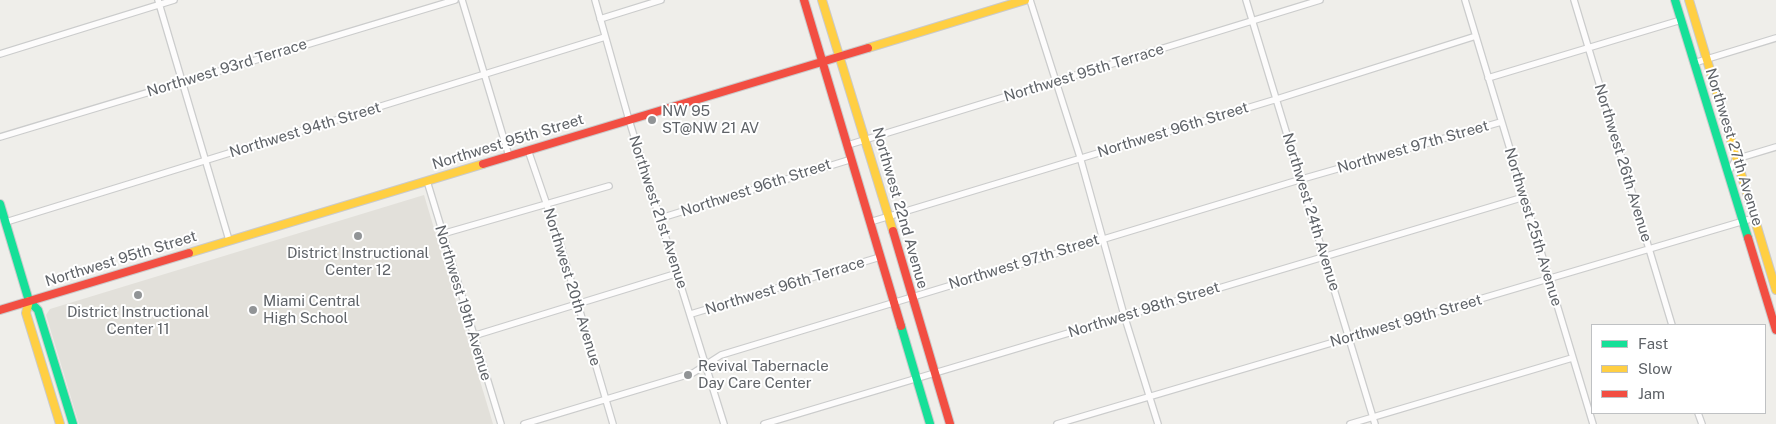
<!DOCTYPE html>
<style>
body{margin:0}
#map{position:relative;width:1776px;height:424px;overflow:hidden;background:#efeeea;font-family:"Public Sans",sans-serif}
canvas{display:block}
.legend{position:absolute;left:1591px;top:324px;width:175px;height:90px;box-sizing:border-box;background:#fff;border:1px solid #bfc1c3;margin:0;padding:6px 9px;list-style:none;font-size:15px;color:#5f6368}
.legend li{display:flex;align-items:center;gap:10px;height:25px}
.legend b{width:25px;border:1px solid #bfc1c3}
</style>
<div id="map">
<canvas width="1776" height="424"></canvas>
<ul class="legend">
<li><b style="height:6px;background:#16e098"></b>Fast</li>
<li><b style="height:6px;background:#ffcf43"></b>Slow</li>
<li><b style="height:6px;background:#f24e42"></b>Jam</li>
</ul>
</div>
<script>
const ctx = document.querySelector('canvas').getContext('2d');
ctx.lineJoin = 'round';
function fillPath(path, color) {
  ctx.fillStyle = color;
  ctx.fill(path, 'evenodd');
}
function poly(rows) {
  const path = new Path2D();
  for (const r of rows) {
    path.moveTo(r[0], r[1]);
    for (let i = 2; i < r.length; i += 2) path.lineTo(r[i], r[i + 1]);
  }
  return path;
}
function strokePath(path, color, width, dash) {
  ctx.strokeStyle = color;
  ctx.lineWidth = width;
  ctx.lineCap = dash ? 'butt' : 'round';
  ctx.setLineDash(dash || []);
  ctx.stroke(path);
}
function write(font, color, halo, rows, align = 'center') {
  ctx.font = font + ' "Public Sans",sans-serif';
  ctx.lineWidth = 4;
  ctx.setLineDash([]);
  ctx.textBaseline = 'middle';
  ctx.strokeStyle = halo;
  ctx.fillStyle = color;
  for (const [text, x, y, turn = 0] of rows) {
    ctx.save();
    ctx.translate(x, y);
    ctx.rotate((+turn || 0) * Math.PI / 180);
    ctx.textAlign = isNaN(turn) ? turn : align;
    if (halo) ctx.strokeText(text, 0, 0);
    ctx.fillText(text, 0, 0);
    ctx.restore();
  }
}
fillPath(poly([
 [424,195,493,424,79,424,46,315,50,309]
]), '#e2e0da');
const street = poly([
 [158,0,229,240],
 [462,0,509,156],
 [595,0,629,120,724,424],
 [1030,0,1080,157,1124,315,1158,424],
 [1246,0,1375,424],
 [1465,0,1593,424],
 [1574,0,1672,325],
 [600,19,661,0],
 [0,54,174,0],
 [1694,63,1776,38],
 [1488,78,1681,20],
 [0,137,455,0],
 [848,145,1320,0],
 [528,150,560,243,613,424],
 [1728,173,1736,159,1776,147],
 [427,181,501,424],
 [661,218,852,159],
 [6,222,605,37],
 [870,222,1277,99,1476,36],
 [442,234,609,186],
 [691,314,880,257],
 [473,336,678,273],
 [1698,413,1702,424],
 [524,424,693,373,721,355,1302,179,1501,122],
 [764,424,1524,197],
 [1057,424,1754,218],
 [1350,424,1572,358]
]);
const fast = poly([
 [1675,0,1748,238],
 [0,204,29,301,38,310,73,424],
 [901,326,930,424]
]);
const slow = poly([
 [822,0,893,231],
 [1689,0,1776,290],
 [868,48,1025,0],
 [189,253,483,164],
 [29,301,26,313,60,424]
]);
const jam = poly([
 [804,0,901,326],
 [483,164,868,48],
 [893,231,950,424],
 [1748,238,1776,330],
 [0,310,189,253]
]);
strokePath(street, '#cbcccc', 8);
strokePath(fast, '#cacacb', 10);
strokePath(slow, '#cacacb', 10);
strokePath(jam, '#cacacb', 10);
strokePath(street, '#fdfcfc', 5.5);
strokePath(fast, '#16e098', 8);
strokePath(slow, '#ffcf43', 8);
strokePath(jam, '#f24e42', 8);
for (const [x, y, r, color] of [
 [652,120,5,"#919496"],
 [358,236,5,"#919496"],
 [138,295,5,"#919496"],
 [253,310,5,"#919496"],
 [688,375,5,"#919496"]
]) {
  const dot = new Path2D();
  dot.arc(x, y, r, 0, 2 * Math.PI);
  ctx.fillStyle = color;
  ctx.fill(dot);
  strokePath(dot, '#fff', 2);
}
write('15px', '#5f6368', '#fff', [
 ["Northwest 93rd Terrace",227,68,-17],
 ["Northwest 95th Terrace",1084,73,-17],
 ["Northwest 94th Street",305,130,-17],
 ["Northwest 96th Street",1173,130,-17],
 ["Northwest 95th Street",508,142,-17],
 ["Northwest 97th Street",1413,147,-16],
 ["Northwest 27th Avenue",1734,147,73],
 ["Northwest 26th Avenue",1623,163,73],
 ["Northwest 96th Street",756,188,-18],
 ["Northwest 22nd Avenue",900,208,74],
 ["Northwest 21st Avenue",658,212,72],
 ["Northwest 24th Avenue",1311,212,73],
 ["Northwest 25th Avenue",1533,227,73],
 ["Northwest 95th Street",121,259,-17],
 ["Northwest 97th Street",1024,262,-17],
 ["Northwest 96th Terrace",785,286,-17],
 ["Northwest 20th Avenue",572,287,73],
 ["Northwest 19th Avenue",463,303,73],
 ["Northwest 98th Street",1144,310,-17],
 ["Northwest 99th Street",1406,321,-16]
]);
write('15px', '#5f6368', '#fff', [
 ["NW 95",662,111],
 ["ST@NW 21 AV",662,128],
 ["District Instructional",358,253,"center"],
 ["Center 12",358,270,"center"],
 ["Miami Central",263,301],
 ["High School",263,318],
 ["District Instructional",138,312,"center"],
 ["Center 11",138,329,"center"],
 ["Revival Tabernacle",698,366],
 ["Day Care Center",698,383]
], 'left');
</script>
